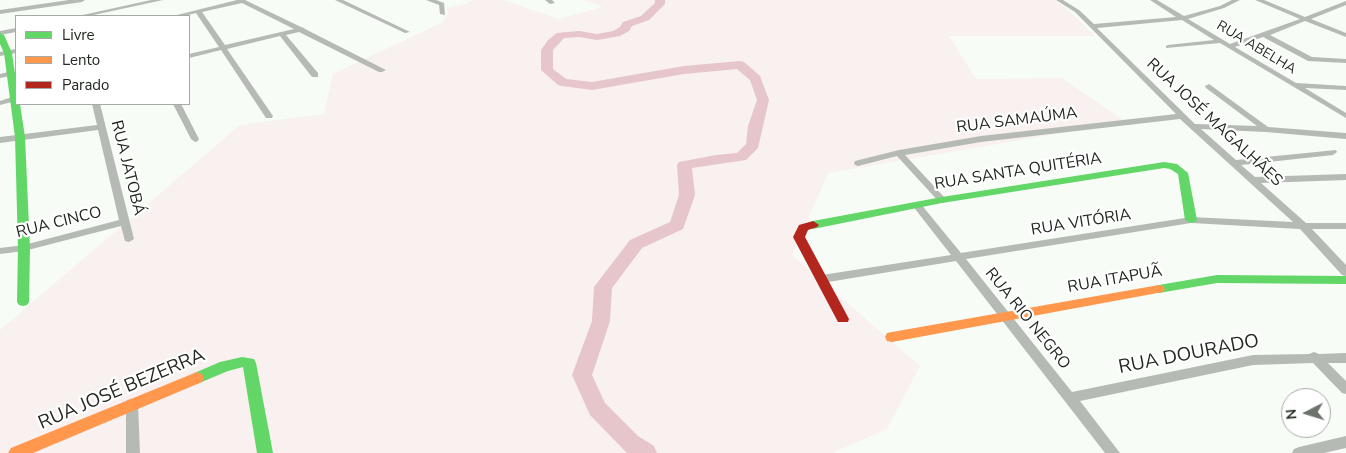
<!DOCTYPE html>
<meta charset="utf-8">
<style>
body{margin:0}
#map{position:relative;width:1346px;height:453px;overflow:hidden;background:#f7fcf6;font-family:"Nunito Sans",sans-serif}
canvas{display:block}
.legend{position:absolute;left:15px;top:15px;width:175px;height:90px;box-sizing:border-box;background:#fff;border:1px solid #a7a9a7;margin:0;padding:6px 9px;list-style:none;font-size:15px;color:#232822}
.legend li{display:flex;align-items:center;gap:10px;height:25px}
.legend b{width:25px;border:1px solid #a7a9a7}
.north{position:absolute;left:1281px;top:388px;width:50px;height:50px;box-sizing:border-box;background:#fff;border:1px solid #a7a9a7;border-radius:50%;rotate:265deg;font-size:14px;font-weight:700;line-height:20px;text-align:center;color:#232822}
.north::after{content:'';display:block;margin:auto;width:18px;height:22px;background:#6d726c;clip-path:polygon(50% 0,100% 100%,50% 72%,0 100%)}
</style>
<div id="map">
<canvas width="1346" height="453"></canvas>
<ul class="legend">
<li><b style="height:6px;background:#63d668"></b>Livre</li>
<li><b style="height:6px;background:#ff974d"></b>Lento</li>
<li><b style="height:6px;background:#b3261e"></b>Parado</li>
</ul>
<div class="north">N</div>
</div>
<script>
const ctx = document.querySelector('canvas').getContext('2d');
ctx.lineJoin = 'round';
function fillPath(path, color) {
  ctx.fillStyle = color;
  ctx.fill(path, 'evenodd');
}
function poly(rows) {
  const path = new Path2D();
  for (const r of rows) {
    path.moveTo(r[0], r[1]);
    for (let i = 2; i < r.length; i += 2) path.lineTo(r[i], r[i + 1]);
  }
  return path;
}
function write(font, color, halo, rows, align = 'center') {
  ctx.font = font + ' "Nunito Sans",sans-serif';
  ctx.lineWidth = 4.5;
  ctx.setLineDash([]);
  ctx.textBaseline = 'middle';
  ctx.strokeStyle = halo;
  ctx.fillStyle = color;
  for (const [text, x, y, turn = 0] of rows) {
    ctx.save();
    ctx.translate(x, y);
    ctx.rotate((+turn || 0) * Math.PI / 180);
    ctx.textAlign = isNaN(turn) ? turn : align;
    if (halo) ctx.strokeText(text, 0, 0);
    ctx.fillText(text, 0, 0);
    ctx.restore();
  }
}
fillPath(poly([
 [472,0,503,0,559,19,603,7,584,0,1054,0,1066,8,1095,36,949,36,976,79,1062,78,1126,122,828,173,792,255,920,366,887,429,832,453,0,453,0,330,240,125,324,114,333,74,443,22,448,14,447,8,467,4]
]), '#f9f0f0');
fillPath(poly([
 [655,0,665,0,665,4,649,20,632,26,629,31,620,36,597,40,579,37,564,38,553,50,553,69,566,79,592,82,684,66,740,61,744,62,760,76,769,100,758,148,746,160,692,168,695,195,683,229,642,248,612,288,610,321,592,375,605,403,638,436,654,446,657,453,627,453,590,415,572,375,592,321,594,287,630,240,670,222,679,195,677,165,679,162,716,155,737,153,746,144,748,126,757,100,750,80,737,69,684,74,592,90,562,86,558,85,541,70,541,50,548,40,557,33,579,31,597,34,613,31,620,27,623,22,641,16,655,3,655,0]
]), '#e6c5cb');
fillPath(poly([
 [69,0,85,0,82,2,0,14,0,10,69,0],
 [151,0,163,0,89,16,78,16,151,0],
 [237,0,245,0,301,27,304,28,305,29,386,70,382,72,379,72,299,32,286,35,318,73,318,77,312,77,280,36,227,49,273,116,272,118,266,118,221,50,189,58,189,54,219,47,196,13,184,16,173,16,237,0],
 [242,3,294,29,225,45,202,12,242,3],
 [335,0,343,0,410,32,405,33,335,0],
 [426,0,436,0,444,3,445,15,440,14,439,5,426,0],
 [545,0,552,0,555,3,550,4,545,0],
 [1056,0,1063,0,1079,10,1094,24,1176,17,1150,0,1157,0,1184,16,1220,6,1232,0,1240,0,1224,8,1188,19,1230,44,1300,19,1255,0,1264,0,1305,17,1346,1,1346,5,1311,19,1346,33,1346,37,1305,21,1270,35,1312,57,1346,59,1346,63,1308,61,1263,37,1235,47,1296,83,1346,86,1346,90,1305,88,1346,113,1346,118,1220,43,1166,48,1166,46,1168,45,1214,40,1182,20,1097,28,1195,124,1257,126,1206,88,1205,86,1209,84,1268,127,1346,133,1346,139,1266,132,1201,129,1236,160,1336,150,1337,152,1333,155,1241,165,1255,177,1346,174,1346,180,1261,183,1306,223,1346,223,1346,229,1312,229,1346,265,1346,276,1342,275,1300,229,1191,223,966,259,1072,392,1253,355,1309,354,1314,352,1319,354,1346,353,1346,363,1328,363,1346,381,1346,394,1342,393,1313,363,1253,365,1080,401,1120,453,1105,453,956,261,822,283,818,282,817,279,818,276,822,275,951,255,912,205,917,202,920,203,961,253,1191,217,1293,222,1180,119,981,142,905,155,945,198,947,200,945,202,942,203,939,202,897,156,858,166,855,165,854,163,855,161,899,150,981,136,1176,114,1075,12,1056,0],
 [16,28,16,32,0,35,0,31,16,28],
 [16,49,16,53,0,56,0,52,16,49],
 [12,71,16,73,15,75,0,78,0,74,12,71],
 [12,97,16,97,16,101,0,105,0,101,12,97],
 [92,104,100,104,134,239,129,242,125,241,121,226,24,251,0,254,0,248,24,245,119,220,98,130,0,143,0,137,97,125,92,104],
 [173,104,181,104,199,139,198,141,195,142,191,139,173,104],
 [132,399,137,400,138,404,140,453,126,453,126,404,127,400,132,399],
 [1346,436,1346,448,1324,453,1292,453,1294,449,1299,447,1346,436]
]), '#b5bab5');
fillPath(poly([
 [0,33,4,35,12,53,16,81,16,104,20,104,25,137,30,248,29,302,27,305,23,306,19,305,17,302,18,248,15,137,4,53,0,44,0,33],
 [1164,162,1177,164,1188,173,1197,220,1195,222,1191,223,1185,220,1178,174,1170,169,1164,168,942,203,813,229,807,225,813,221,942,197,1164,162],
 [1217,275,1346,276,1346,284,1217,283,1159,293,1155,292,1153,289,1155,286,1159,285,1217,275],
 [242,357,254,359,256,363,273,453,257,453,243,367,228,371,197,384,192,382,190,378,192,374,220,362,242,357]
]), '#63d668');
fillPath(poly([
 [1159,285,1163,286,1165,289,1163,292,892,342,887,341,885,337,887,333,892,332,1159,285],
 [197,372,202,374,204,378,202,382,33,453,8,453,11,448,197,372]
]), '#ff974d');
fillPath(poly([
 [813,221,819,225,817,227,808,230,805,237,849,319,848,322,838,322,793,237,799,225,813,221]
]), '#b3261e');
write('14px', '#232822', '#fff', [
 ["RUA ABELHA",1256,48,31]
]);
write('16px', '#232822', '#fff', [
 ["RUA SAMAÚMA",1017,121,-7],
 ["RUA JOSÉ MAGALHÃES",1214,123,43],
 ["RUA JATOBÁ",127,168,76],
 ["RUA SANTA QUITÉRIA",1018,172,-9],
 ["RUA CINCO",59,223,-14],
 ["RUA VITÓRIA",1081,223,-9],
 ["RUA ITAPUÃ",1115,280,-10],
 ["RUA RIO NEGRO",1027,319,51]
]);
write('19px', '#232822', '#fff', [
 ["RUA DOURADO",1189,355,-11],
 ["RUA JOSÉ BEZERRA",122,390,-23]
]);
</script>
